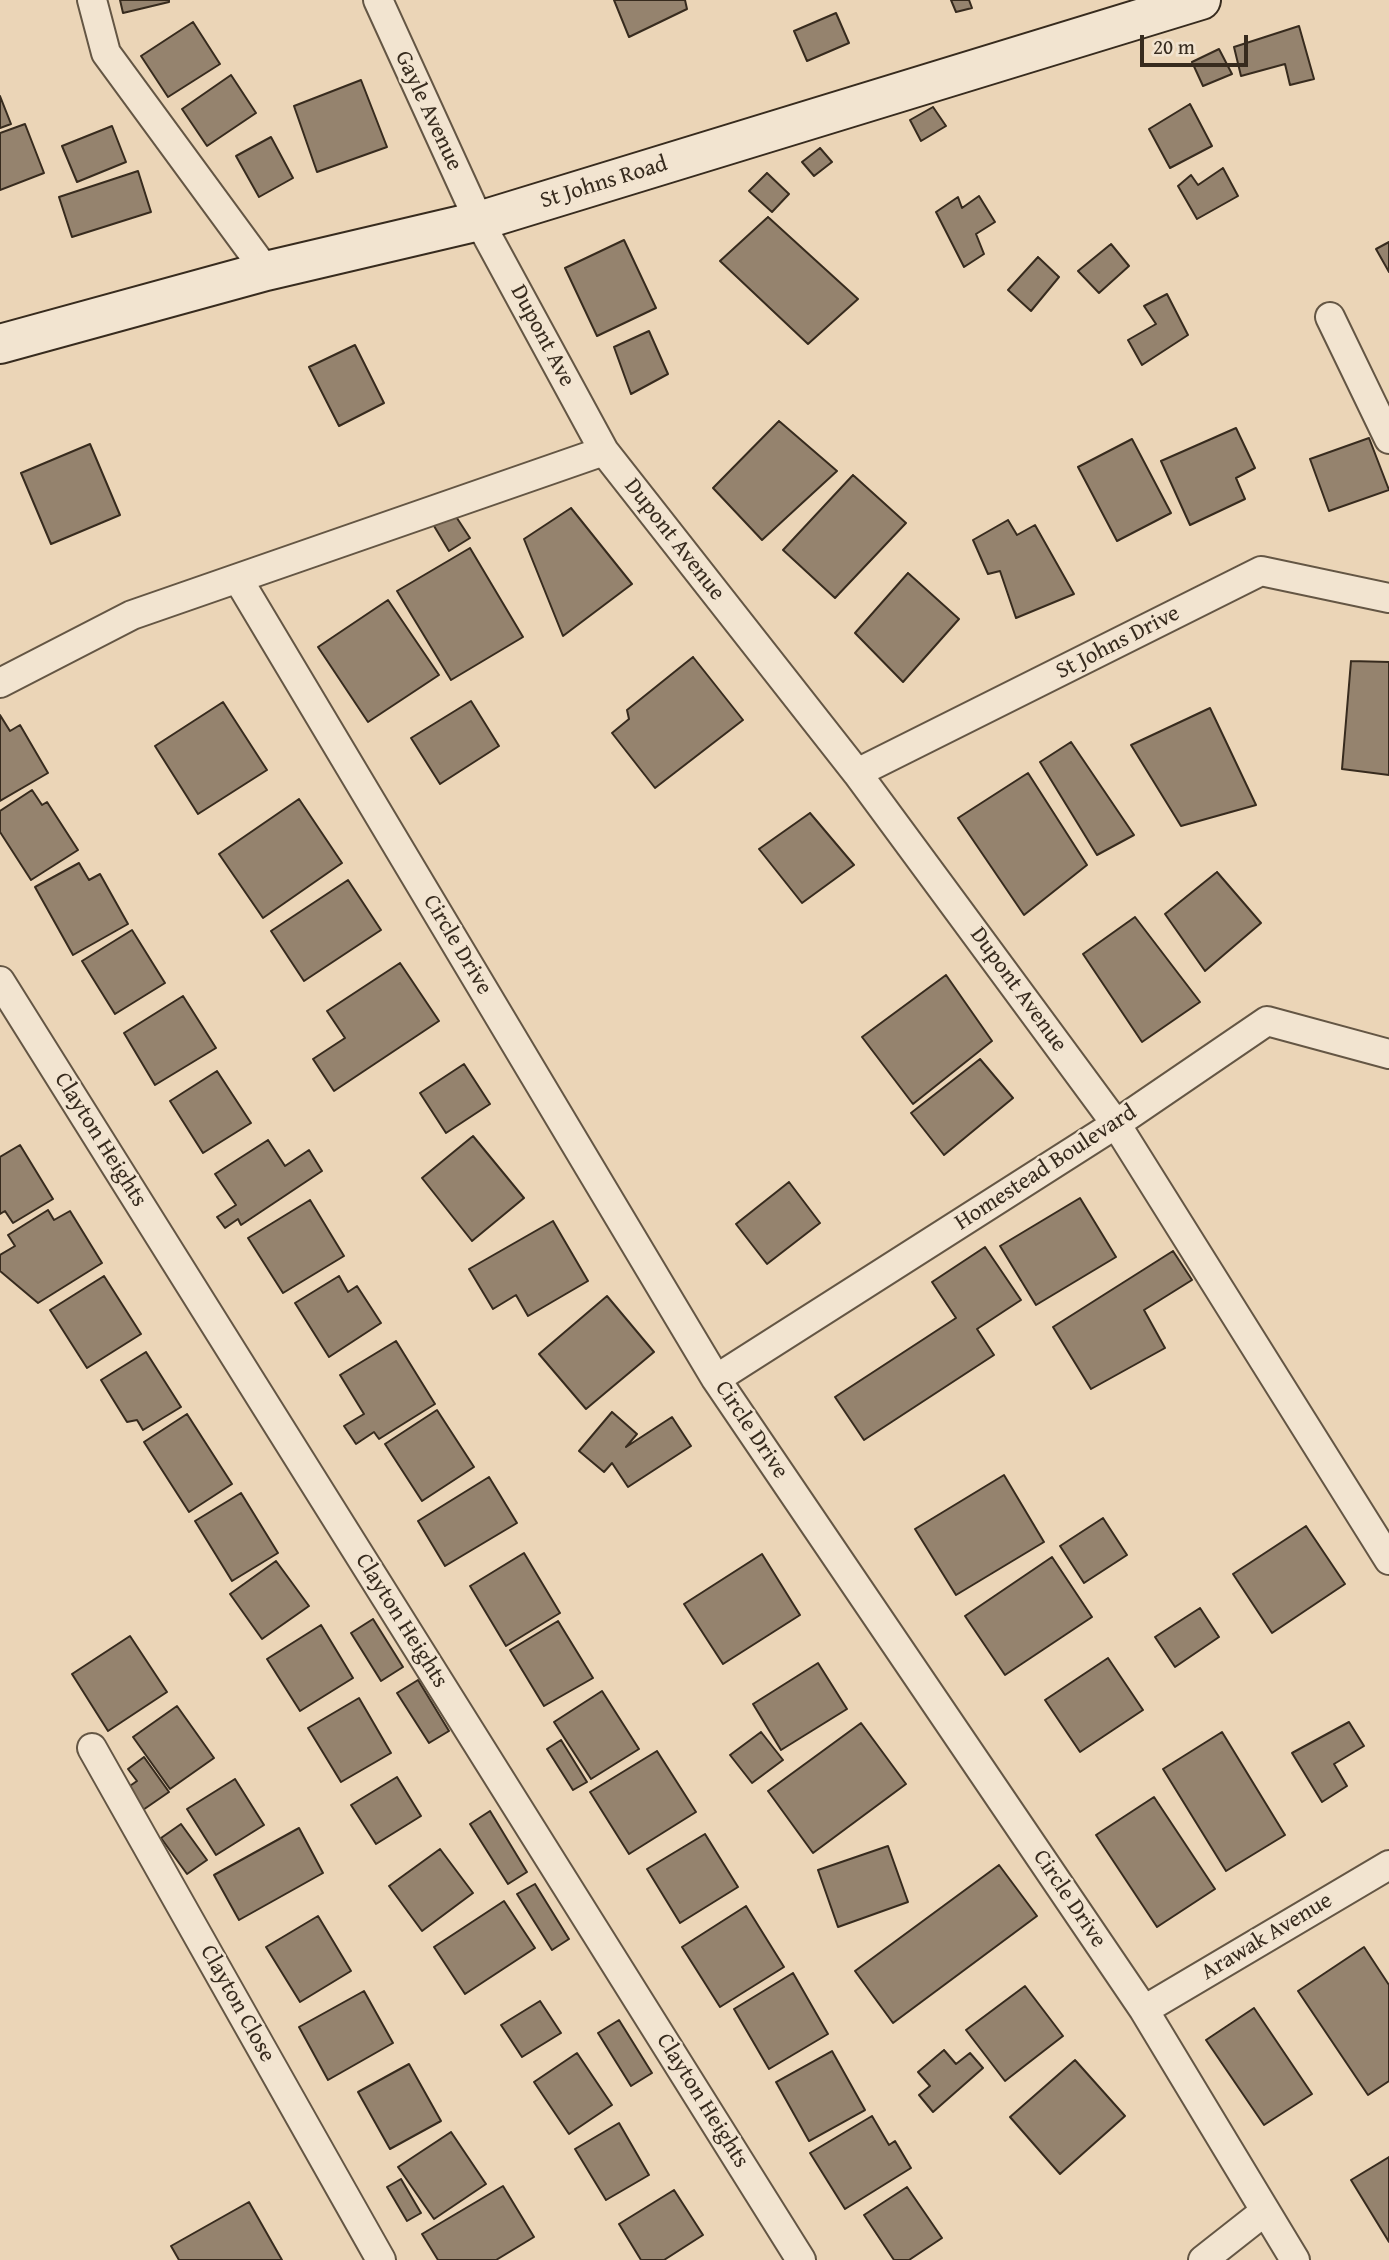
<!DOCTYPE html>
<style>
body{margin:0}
#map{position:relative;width:1389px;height:2260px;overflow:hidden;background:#ebd5b7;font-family:"Gentium Book Plus",serif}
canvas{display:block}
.scale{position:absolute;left:1140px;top:35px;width:108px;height:32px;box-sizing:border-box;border:4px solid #372b1e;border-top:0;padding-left:9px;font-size:21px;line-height:24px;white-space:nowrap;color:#372b1e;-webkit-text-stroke:5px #f2e4d0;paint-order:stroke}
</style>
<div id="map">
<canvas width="1389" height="2260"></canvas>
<div class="scale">20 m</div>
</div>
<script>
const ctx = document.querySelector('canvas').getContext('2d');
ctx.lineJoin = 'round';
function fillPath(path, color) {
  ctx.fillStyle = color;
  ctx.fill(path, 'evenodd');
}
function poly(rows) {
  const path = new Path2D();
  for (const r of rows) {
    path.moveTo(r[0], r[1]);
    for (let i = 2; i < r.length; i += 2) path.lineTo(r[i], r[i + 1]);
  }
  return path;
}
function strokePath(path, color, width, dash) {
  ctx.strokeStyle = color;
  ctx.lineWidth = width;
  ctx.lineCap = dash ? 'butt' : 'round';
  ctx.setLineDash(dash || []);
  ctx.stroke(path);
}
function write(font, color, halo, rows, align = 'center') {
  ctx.font = font + ' "Gentium Book Plus",serif';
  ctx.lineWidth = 5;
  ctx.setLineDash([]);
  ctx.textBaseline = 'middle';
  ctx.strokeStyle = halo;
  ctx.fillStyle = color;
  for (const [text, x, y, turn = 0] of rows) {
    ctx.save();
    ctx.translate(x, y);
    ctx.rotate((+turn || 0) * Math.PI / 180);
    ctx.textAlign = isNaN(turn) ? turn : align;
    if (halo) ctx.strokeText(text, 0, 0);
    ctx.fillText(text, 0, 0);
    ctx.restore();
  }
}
const building = poly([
 [120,0,169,0,169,2,123,13,120,0],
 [614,0,685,0,687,9,629,37,614,0],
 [951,0,969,0,972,8,956,12,951,0],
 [836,13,849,43,807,61,794,31,836,13],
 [193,22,220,64,168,97,141,56,193,22],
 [1299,26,1314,79,1290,85,1285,64,1241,76,1234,47,1299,26],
 [1219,49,1232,74,1203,86,1192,62,1219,49],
 [231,75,256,113,207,146,182,109,231,75],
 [361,80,387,147,317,172,294,106,361,80],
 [0,96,11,124,0,128,0,96],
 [1190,104,1212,146,1170,168,1149,129,1190,104],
 [933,107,946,126,921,141,910,120,933,107],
 [25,124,44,173,0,190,0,133,25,124],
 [112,126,126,162,77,182,62,146,112,126],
 [271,137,293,178,259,197,236,156,271,137],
 [820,148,832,162,814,176,802,162,820,148],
 [1223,168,1238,196,1197,219,1178,186,1191,175,1198,185,1223,168],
 [138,171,151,212,72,237,59,197,138,171],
 [767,173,789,194,772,212,749,191,767,173],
 [979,196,995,222,976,234,984,254,964,267,936,212,958,197,962,208,979,196],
 [768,217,858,299,808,344,720,261,768,217],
 [624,240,656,308,597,336,565,268,624,240],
 [1389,242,1389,272,1376,249,1389,242],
 [1111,244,1129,266,1099,293,1078,271,1111,244],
 [1038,257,1059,277,1031,311,1008,290,1038,257],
 [1167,294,1188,335,1142,365,1128,340,1156,324,1144,306,1167,294],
 [649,331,668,374,631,394,614,347,649,331],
 [355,345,384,403,339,426,309,367,355,345],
 [779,421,837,471,762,540,713,488,779,421],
 [1236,428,1255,468,1236,478,1245,499,1190,525,1161,461,1236,428],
 [1369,438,1389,490,1329,511,1310,459,1369,438],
 [1132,439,1171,513,1117,541,1078,467,1132,439],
 [90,444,120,515,51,544,21,473,90,444],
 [853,475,906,523,835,598,783,550,853,475],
 [571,508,632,584,563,636,524,539,571,508],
 [451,509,470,538,449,551,431,521,451,509],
 [1008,520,1017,535,1035,525,1074,594,1016,618,1000,571,988,574,973,540,1008,520],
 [470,548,523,637,451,680,397,591,470,548],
 [908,573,959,619,903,682,855,633,908,573],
 [388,600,439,675,368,722,318,647,388,600],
 [693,657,743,720,655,788,612,733,629,719,627,710,693,657],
 [1351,661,1389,662,1389,775,1342,769,1351,661],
 [471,701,499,746,440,784,411,738,471,701],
 [223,702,267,770,198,814,155,746,223,702],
 [1210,708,1256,805,1181,826,1131,745,1210,708],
 [0,715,10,731,20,725,48,773,0,801,0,715],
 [1071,742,1134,835,1097,855,1040,762,1071,742],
 [1028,773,1087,865,1024,915,958,818,1028,773],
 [32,790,42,805,47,802,78,850,31,880,0,832,0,811,32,790],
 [299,799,342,863,263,918,219,854,299,799],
 [810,813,854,865,802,903,759,849,810,813],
 [79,863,89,880,100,874,128,924,73,955,35,887,79,863],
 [1217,872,1261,923,1205,971,1165,914,1217,872],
 [348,880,381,930,304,981,271,931,348,880],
 [1135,917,1200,1002,1142,1042,1083,954,1135,917],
 [132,930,165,983,115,1014,82,961,132,930],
 [400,963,439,1021,334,1091,313,1059,345,1038,327,1011,400,963],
 [946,975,992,1041,913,1104,862,1037,946,975],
 [183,996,216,1048,155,1085,124,1033,183,996],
 [980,1059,1013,1098,944,1155,911,1113,980,1059],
 [464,1064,490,1104,446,1133,420,1093,464,1064],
 [217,1071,251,1123,203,1153,170,1101,217,1071],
 [473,1136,524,1198,472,1241,422,1178,473,1136],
 [268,1140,285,1166,309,1150,322,1171,241,1225,238,1219,225,1228,217,1217,236,1205,215,1174,268,1140],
 [20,1145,53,1199,13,1223,5,1211,0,1214,0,1157,20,1145],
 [789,1182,820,1223,767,1264,736,1224,789,1182],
 [1080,1198,1116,1257,1036,1305,1000,1246,1080,1198],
 [310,1200,344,1256,283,1293,248,1238,310,1200],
 [48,1210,54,1220,70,1211,102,1263,38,1303,0,1271,0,1255,15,1246,8,1235,48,1210],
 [553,1221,588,1281,528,1316,516,1295,493,1309,469,1269,553,1221],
 [985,1247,1021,1300,977,1329,994,1355,864,1440,835,1397,956,1318,932,1282,985,1247],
 [1173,1251,1192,1280,1144,1310,1165,1348,1091,1389,1053,1327,1173,1251],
 [104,1276,141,1334,87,1368,50,1310,104,1276],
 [339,1276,348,1292,357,1286,381,1323,329,1357,295,1303,339,1276],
 [607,1296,654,1352,586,1409,539,1354,607,1296],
 [396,1341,435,1404,379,1439,374,1432,356,1444,344,1426,364,1414,340,1375,396,1341],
 [146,1352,181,1407,143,1430,137,1420,127,1422,101,1380,146,1352],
 [437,1410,474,1467,422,1501,385,1444,437,1410],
 [612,1412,637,1434,626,1447,672,1417,691,1446,628,1487,612,1463,604,1472,579,1451,612,1412],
 [187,1414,232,1484,189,1512,144,1442,187,1414],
 [1004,1475,1044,1542,956,1595,915,1529,1004,1475],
 [489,1477,517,1523,445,1566,418,1521,489,1477],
 [241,1493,278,1553,232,1581,195,1521,241,1493],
 [1103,1518,1127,1555,1084,1583,1060,1546,1103,1518],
 [1306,1526,1345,1584,1272,1633,1233,1574,1306,1526],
 [524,1553,560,1613,506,1646,470,1586,524,1553],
 [762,1554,800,1615,723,1664,684,1604,762,1554],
 [1052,1557,1092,1617,1005,1675,965,1616,1052,1557],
 [276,1561,309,1606,262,1639,230,1594,276,1561],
 [1200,1608,1219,1637,1175,1667,1155,1637,1200,1608],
 [373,1619,403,1667,381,1681,351,1633,373,1619],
 [558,1621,593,1678,544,1706,510,1650,558,1621],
 [321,1625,353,1678,300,1711,267,1659,321,1625],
 [130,1636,167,1692,108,1731,72,1674,130,1636],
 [1108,1658,1143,1710,1080,1752,1045,1700,1108,1658],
 [818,1663,847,1709,781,1750,753,1704,818,1663],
 [418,1680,449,1731,429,1743,397,1693,418,1680],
 [602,1691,639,1749,591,1779,554,1722,602,1691],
 [359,1698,391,1753,341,1782,308,1728,359,1698],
 [177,1706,214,1758,170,1789,133,1737,177,1706],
 [1349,1722,1364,1746,1334,1764,1347,1786,1322,1802,1292,1753,1349,1722],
 [861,1723,906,1784,813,1853,768,1791,861,1723],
 [761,1732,783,1760,752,1783,730,1755,761,1732],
 [1222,1732,1285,1835,1226,1871,1163,1769,1222,1732],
 [561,1740,587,1782,573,1790,547,1749,561,1740],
 [657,1751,696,1812,629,1854,590,1792,657,1751],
 [144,1757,169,1792,140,1812,124,1790,137,1781,128,1769,144,1757],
 [397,1777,421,1816,376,1844,351,1805,397,1777],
 [235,1779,264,1825,216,1855,187,1809,235,1779],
 [1154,1797,1215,1889,1157,1927,1096,1835,1154,1797],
 [490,1811,527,1872,508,1884,470,1824,490,1811],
 [181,1824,207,1860,187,1874,161,1838,181,1824],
 [299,1828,323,1873,239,1920,214,1875,299,1828],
 [705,1834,738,1887,680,1923,647,1869,705,1834],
 [888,1846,908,1902,838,1927,818,1870,888,1846],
 [440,1849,473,1893,422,1931,389,1886,440,1849],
 [999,1865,1037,1916,893,2023,855,1971,999,1865],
 [535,1884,569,1939,552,1950,517,1894,535,1884],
 [504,1901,535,1948,465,1994,434,1947,504,1901],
 [746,1906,784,1967,720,2007,682,1947,746,1906],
 [318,1916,351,1971,300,2002,266,1947,318,1916],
 [1364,1947,1389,1985,1389,2081,1368,2095,1298,1991,1364,1947],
 [793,1973,828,2034,769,2069,734,2009,793,1973],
 [1025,1986,1063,2036,1005,2081,966,2030,1025,1986],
 [364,1991,393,2043,328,2080,299,2027,364,1991],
 [540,2001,561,2033,522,2057,501,2025,540,2001],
 [1254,2008,1312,2094,1264,2125,1206,2040,1254,2008],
 [619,2020,652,2073,631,2086,598,2033,619,2020],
 [944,2050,956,2064,970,2053,983,2068,933,2112,919,2095,930,2086,918,2072,944,2050],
 [832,2051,865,2110,809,2141,776,2082,832,2051],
 [577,2053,612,2105,569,2134,534,2082,577,2053],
 [1075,2060,1125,2116,1060,2174,1010,2117,1075,2060],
 [409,2064,441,2121,390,2149,358,2092,409,2064],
 [872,2116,889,2145,895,2141,911,2168,845,2209,810,2153,872,2116],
 [619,2123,649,2175,606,2200,575,2149,619,2123],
 [451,2132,486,2184,434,2219,398,2167,451,2132],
 [1389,2157,1389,2242,1351,2180,1389,2157],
 [401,2179,421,2213,407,2221,387,2187,401,2179],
 [503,2186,534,2237,496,2260,438,2260,422,2234,503,2186],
 [907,2187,942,2238,909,2260,894,2260,864,2215,907,2187],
 [674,2190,703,2235,664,2260,641,2260,619,2224,674,2190],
 [249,2202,282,2260,179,2260,171,2246,249,2202]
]);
fillPath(building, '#95836e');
strokePath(building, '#372b1e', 2);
const minor = poly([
 [92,0,106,53,266,271],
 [378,0,479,221,604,451,857,773,1116,1124,1389,1560],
 [1330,317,1389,439],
 [238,579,716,1379,1144,2010,1295,2260],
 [0,683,132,615,604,451],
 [857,773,1261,571,1389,598],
 [0,981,801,2260],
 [716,1379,1116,1124,1267,1021,1389,1054],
 [92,1748,381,2260],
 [1144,2010,1389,1865],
 [1203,2260,1264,2212]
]);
const secondary = poly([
 [0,344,266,271,479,221,1201,0]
]);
strokePath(minor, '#645644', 32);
strokePath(secondary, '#372b1e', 42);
strokePath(minor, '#f2e4d0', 28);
strokePath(secondary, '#f2e4d0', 38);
write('23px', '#372b1e', '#f2e4d0', [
 ["Gayle Avenue",428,111,65],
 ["St Johns Road",604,183,-17],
 ["Dupont Ave",542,336,62],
 ["Dupont Avenue",674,540,52],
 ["St Johns Drive",1118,643,-27],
 ["Circle Drive",457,945,59],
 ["Dupont Avenue",1018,990,54],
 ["Clayton Heights",100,1140,58],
 ["Homestead Boulevard",1046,1168,-33],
 ["Circle Drive",751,1430,56],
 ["Clayton Heights",401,1621,58],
 ["Circle Drive",1069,1899,56],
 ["Arawak Avenue",1267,1937,-31],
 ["Clayton Close",237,2004,61],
 ["Clayton Heights",702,2101,58]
]);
</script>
